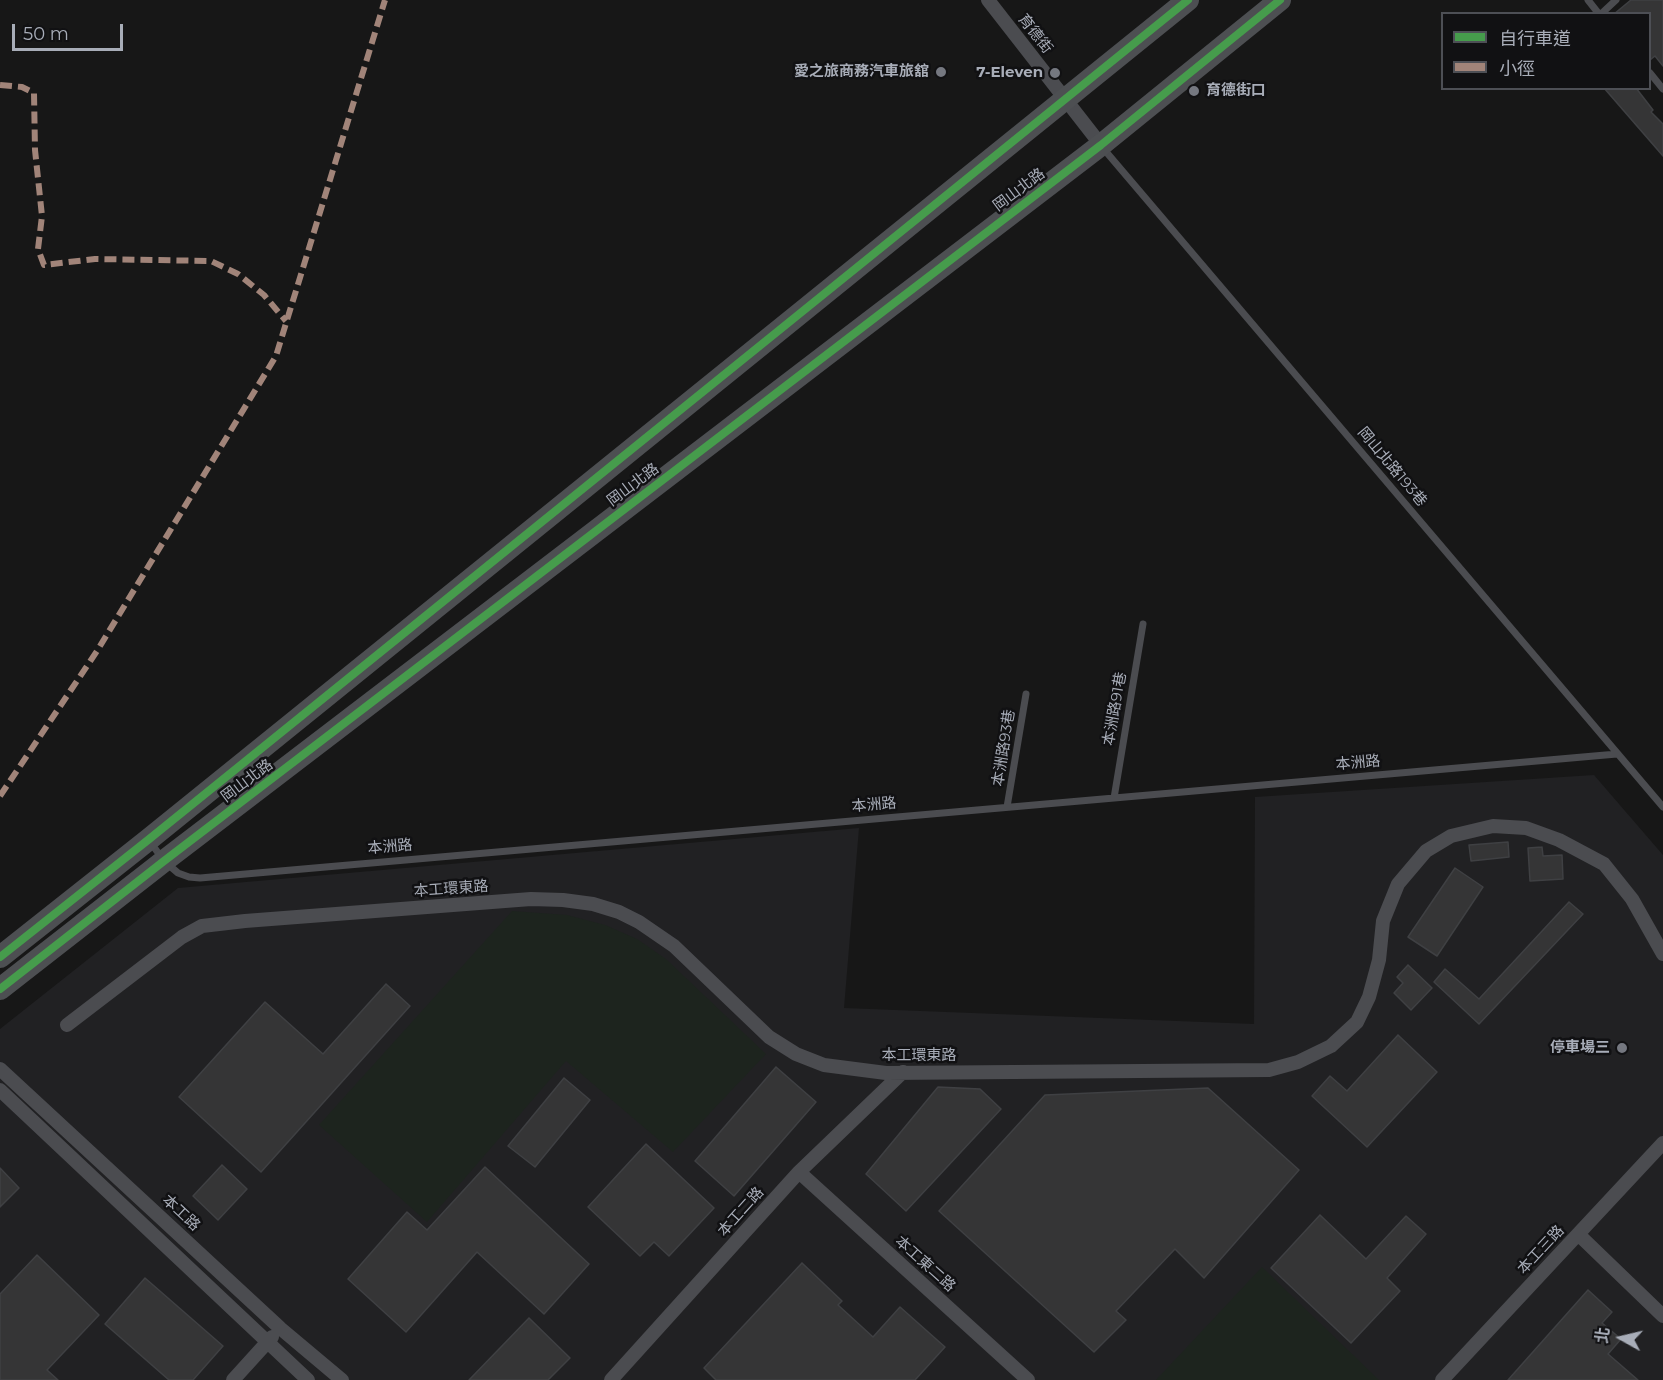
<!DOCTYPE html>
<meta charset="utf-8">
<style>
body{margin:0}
#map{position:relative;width:1663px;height:1380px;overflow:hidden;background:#171717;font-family:Montserrat,"Noto Sans TC",sans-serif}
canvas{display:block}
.legend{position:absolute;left:1441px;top:12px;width:210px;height:78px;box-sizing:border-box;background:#111113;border:2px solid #4d4f55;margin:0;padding:8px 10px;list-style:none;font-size:18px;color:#a8adb8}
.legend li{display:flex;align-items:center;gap:12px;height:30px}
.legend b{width:30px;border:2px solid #4d4f55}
.north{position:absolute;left:1591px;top:1308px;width:60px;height:60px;-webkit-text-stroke:4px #111113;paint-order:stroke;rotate:278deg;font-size:16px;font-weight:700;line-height:24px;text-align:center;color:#a8adb8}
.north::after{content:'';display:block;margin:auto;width:21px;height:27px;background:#a8adb8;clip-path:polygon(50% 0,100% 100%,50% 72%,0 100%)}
.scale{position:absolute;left:12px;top:24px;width:111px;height:27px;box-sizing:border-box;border:3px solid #a8adb8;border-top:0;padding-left:8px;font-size:18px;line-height:21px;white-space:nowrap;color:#a8adb8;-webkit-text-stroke:4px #111113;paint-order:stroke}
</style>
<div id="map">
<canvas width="1663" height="1380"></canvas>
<ul class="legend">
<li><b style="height:8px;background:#469c4c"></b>自行車道</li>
<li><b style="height:8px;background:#a18479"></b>小徑</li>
</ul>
<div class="north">北</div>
<div class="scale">50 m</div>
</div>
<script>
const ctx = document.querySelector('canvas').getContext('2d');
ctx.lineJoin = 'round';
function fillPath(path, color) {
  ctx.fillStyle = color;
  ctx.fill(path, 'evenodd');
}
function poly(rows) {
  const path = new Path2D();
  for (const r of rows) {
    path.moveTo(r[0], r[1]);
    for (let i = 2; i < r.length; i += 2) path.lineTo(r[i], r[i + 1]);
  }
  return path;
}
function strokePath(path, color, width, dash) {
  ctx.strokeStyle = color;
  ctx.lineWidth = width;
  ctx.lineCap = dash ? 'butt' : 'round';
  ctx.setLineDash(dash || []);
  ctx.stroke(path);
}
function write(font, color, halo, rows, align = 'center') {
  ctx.font = font + ' Montserrat,"Noto Sans TC",sans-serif';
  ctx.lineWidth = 5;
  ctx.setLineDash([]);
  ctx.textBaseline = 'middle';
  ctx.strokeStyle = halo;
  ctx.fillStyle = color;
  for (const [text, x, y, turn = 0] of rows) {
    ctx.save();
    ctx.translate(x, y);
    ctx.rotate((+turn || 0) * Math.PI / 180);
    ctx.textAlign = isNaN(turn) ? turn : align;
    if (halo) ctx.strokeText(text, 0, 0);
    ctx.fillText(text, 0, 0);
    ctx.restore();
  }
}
fillPath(poly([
 [1594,775,1663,855,1663,1380,0,1380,0,1029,178,888,859,828,844,1008,1254,1024,1255,797]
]), '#212123');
fillPath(poly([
 [512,911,567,915,605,925,637,939,666,959,766,1054,673,1152,566,1061,427,1222,319,1125],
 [1262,1267,1379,1380,1156,1380]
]), '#1d241e');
const building = poly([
 [1631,0,1663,0,1663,66,1655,56,1650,60,1650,14,1614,14,1631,0],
 [1604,88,1636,88,1653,110,1651,112,1663,124,1663,156,1604,88],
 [1508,842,1509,857,1471,861,1469,845,1508,842],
 [1542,847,1543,856,1562,855,1563,879,1530,881,1528,848,1542,847],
 [1455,868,1483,887,1437,956,1408,937,1455,868],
 [1569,902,1583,914,1479,1024,1434,982,1445,969,1479,999,1569,902],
 [1408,965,1432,988,1411,1010,1394,993,1403,983,1397,977,1408,965],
 [386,984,410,1006,261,1172,179,1097,265,1002,323,1054,386,984],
 [1398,1035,1437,1072,1367,1147,1312,1096,1330,1076,1347,1091,1398,1035],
 [776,1067,816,1102,734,1196,695,1161,776,1067],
 [564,1078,590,1100,535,1167,508,1146,564,1078],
 [938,1087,980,1089,1001,1109,906,1211,866,1174,938,1087],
 [1208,1088,1299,1170,1204,1278,1175,1249,1116,1311,1126,1320,1094,1352,939,1211,1045,1095,1208,1088],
 [646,1144,714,1208,669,1256,654,1242,640,1256,588,1207,646,1144],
 [222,1165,247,1189,218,1220,193,1196,222,1165],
 [485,1167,589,1264,544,1314,477,1252,406,1332,348,1279,407,1212,427,1230,485,1167],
 [0,1168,19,1188,0,1207,0,1168],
 [1320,1215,1366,1259,1406,1216,1426,1234,1387,1278,1400,1291,1351,1343,1271,1268,1320,1215],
 [37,1255,99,1315,47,1370,58,1380,0,1380,0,1294,37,1255],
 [802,1263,842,1301,838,1305,873,1337,900,1307,945,1347,915,1380,716,1380,704,1368,802,1263],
 [145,1278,223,1346,193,1380,169,1380,105,1324,145,1278],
 [1588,1290,1612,1312,1602,1323,1621,1339,1608,1354,1638,1380,1508,1380,1588,1290],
 [529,1318,570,1358,548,1380,469,1380,529,1318]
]);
fillPath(building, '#353536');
strokePath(building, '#3f4043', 1.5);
strokePath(poly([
 [1588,0,1599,14],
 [1601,14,1616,0],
 [1650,73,1663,89],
 [1102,147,1663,807],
 [1114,798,1143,624],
 [1007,807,1026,694],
 [151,843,164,861,178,873,189,877,200,878,1617,754]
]), '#4b4c50', 7);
strokePath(poly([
 [988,0,1101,145],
 [67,1025,182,937,202,926,245,921,531,899,563,900,593,904,619,912,639,922,674,946,769,1037,796,1054,824,1065,886,1073,1269,1070,1298,1062,1331,1046,1357,1022,1369,997,1379,960,1383,921,1398,884,1426,851,1451,836,1493,826,1526,828,1559,840,1604,864,1632,899,1663,954],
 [0,1069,280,1328,342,1380],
 [0,1090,308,1380],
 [799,1172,1028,1380],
 [1578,1234,1663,1316],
 [233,1380,272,1337],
 [611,1380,799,1172,903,1072],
 [1442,1380,1663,1143]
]), '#4b4c50', 14);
strokePath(poly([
 [0,957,148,840,1188,0],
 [0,989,164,861,1101,145,1280,0]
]), '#4d4f52', 22);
strokePath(poly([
 [0,85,22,87,34,93,35,150,42,216,38,249,44,265,95,259,211,261,238,274,264,295,286,321],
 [0,796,97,651,276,356,385,0]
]), '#a18479', 6, [12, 6]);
strokePath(poly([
 [0,957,148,840,1188,0],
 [0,989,164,861,1101,145,1280,0]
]), '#469c4c', 8);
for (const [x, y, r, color] of [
 [941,72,6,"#757880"],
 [1055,73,6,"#757880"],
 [1194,91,6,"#757880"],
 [1622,1048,6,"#757880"]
]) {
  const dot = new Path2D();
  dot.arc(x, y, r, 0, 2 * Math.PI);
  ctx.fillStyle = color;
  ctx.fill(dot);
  strokePath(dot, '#111113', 2);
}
write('15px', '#a8adb8', '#111113', [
 ["育德街",1035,34,52],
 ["岡山北路",1019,190,-37],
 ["岡山北路193巷",1392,467,50],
 ["岡山北路",633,485,-37],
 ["本洲路91巷",1115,709,-80],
 ["本洲路93巷",1004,748,-81],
 ["本洲路",1358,763,-5],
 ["岡山北路",247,781,-37],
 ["本洲路",874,805,-5],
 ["本洲路",390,847,-5],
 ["本工環東路",451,889,-4],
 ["本工環東路",919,1056],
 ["本工二路",741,1212,-48],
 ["本工路",181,1213,43],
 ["本工三路",1541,1250,-47],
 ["本工東二路",925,1264,42]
]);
write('bold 15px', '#a8adb8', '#111113', [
 ["愛之旅商務汽車旅舘",929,72],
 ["7-Eleven",1043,73],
 ["育德街口",1206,91,"left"],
 ["停車場三",1610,1048]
], 'right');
</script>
